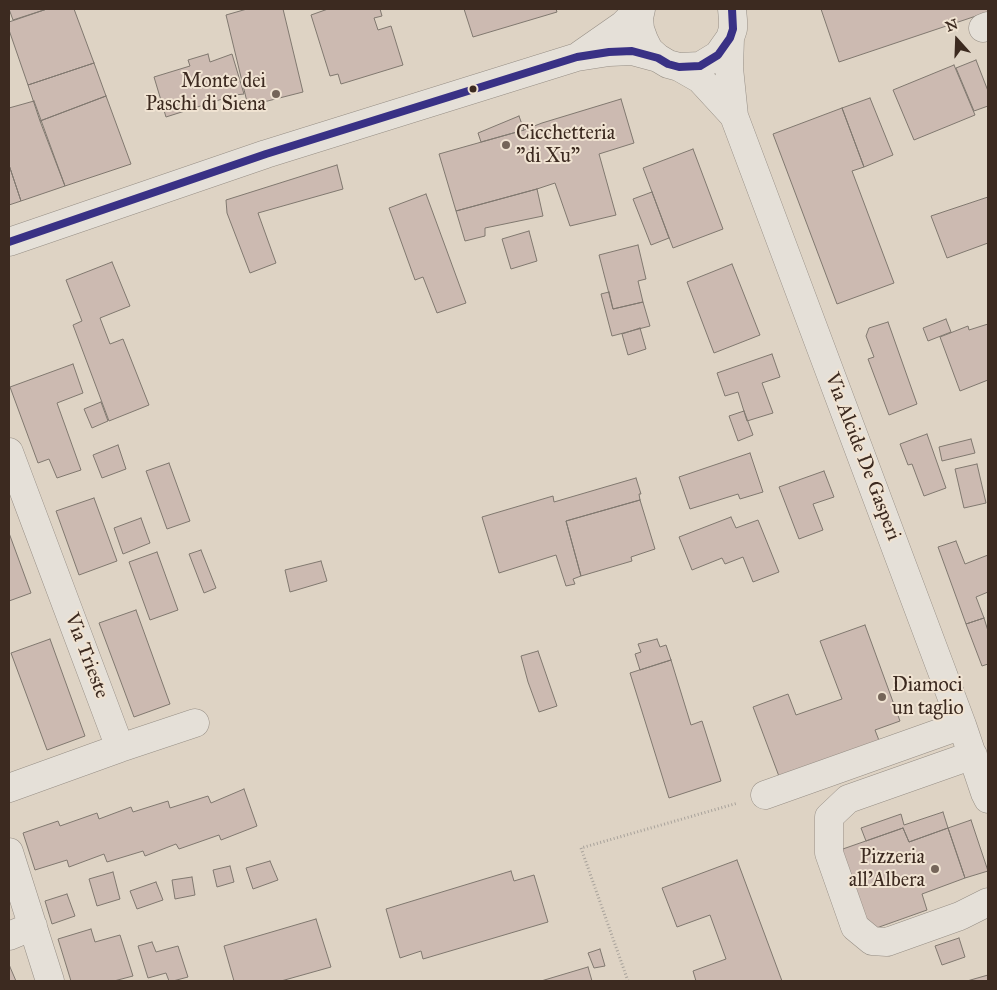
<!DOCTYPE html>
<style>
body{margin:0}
#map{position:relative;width:997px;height:990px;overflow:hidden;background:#ded3c4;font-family:"IM FELL Great Primer",serif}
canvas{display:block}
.frame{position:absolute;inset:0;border:10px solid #3c2a20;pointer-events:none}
.north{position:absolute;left:932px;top:15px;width:50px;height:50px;-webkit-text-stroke:4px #f0e3d2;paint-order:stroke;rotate:340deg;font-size:14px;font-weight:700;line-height:20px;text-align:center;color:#3c2a20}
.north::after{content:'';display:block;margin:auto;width:18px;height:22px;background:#3c2a20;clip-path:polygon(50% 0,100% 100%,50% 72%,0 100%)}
</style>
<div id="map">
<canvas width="997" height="990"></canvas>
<div class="frame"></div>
<div class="north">N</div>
</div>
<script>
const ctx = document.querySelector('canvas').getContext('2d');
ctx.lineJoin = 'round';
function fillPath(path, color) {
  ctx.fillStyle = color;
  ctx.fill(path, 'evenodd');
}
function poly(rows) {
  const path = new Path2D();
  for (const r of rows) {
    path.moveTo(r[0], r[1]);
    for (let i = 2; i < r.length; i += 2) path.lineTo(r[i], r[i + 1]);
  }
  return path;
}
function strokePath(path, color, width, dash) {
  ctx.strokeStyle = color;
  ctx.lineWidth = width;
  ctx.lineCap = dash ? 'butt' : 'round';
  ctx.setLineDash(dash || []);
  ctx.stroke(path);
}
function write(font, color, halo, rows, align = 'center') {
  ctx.font = font + ' "IM FELL Great Primer",serif';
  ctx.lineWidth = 4;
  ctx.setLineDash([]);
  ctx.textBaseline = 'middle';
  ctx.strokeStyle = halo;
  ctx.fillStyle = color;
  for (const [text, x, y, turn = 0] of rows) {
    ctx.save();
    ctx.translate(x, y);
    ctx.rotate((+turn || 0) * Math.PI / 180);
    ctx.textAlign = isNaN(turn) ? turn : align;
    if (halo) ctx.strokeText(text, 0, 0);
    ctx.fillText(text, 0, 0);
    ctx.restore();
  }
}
const building = poly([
 [9,9,47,9,13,20,9,9],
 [47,9,74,9,94,63,28,85,9,30,9,22,47,9],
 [247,9,283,9,303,92,248,106,226,15,247,9],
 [328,9,380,9,382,16,374,18,378,30,391,26,403,65,341,84,338,74,330,76,311,15,328,9],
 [464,9,556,9,557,12,473,37,464,9],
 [821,9,988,9,988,12,839,62,821,9],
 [208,54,210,62,232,54,244,94,235,95,166,117,154,77,190,66,188,60,208,54],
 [976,60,988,91,988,106,974,111,956,68,976,60],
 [94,63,106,96,40,121,28,85,94,63],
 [954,65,975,115,914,140,893,90,954,65],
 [106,96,131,164,65,186,40,121,106,96],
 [870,98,893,155,864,167,842,108,870,98],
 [621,99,634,143,599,154,616,215,570,226,555,183,537,189,456,211,439,154,524,130,542,123,621,99],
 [34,101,65,186,21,201,9,165,9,108,34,101],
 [842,108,864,167,852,171,894,283,837,304,773,134,842,108],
 [519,116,524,130,481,142,478,133,519,116],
 [693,149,723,229,673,248,643,168,693,149],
 [9,165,21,201,9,205,9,165],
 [337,165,343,189,258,213,276,263,250,273,227,213,226,200,337,165],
 [537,189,543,216,485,228,485,236,465,241,456,211,537,189],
 [652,192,669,238,651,245,633,199,652,192],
 [426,194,466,303,437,313,423,277,415,280,389,208,426,194],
 [988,197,988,243,947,258,931,216,988,197],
 [529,231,537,261,511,269,502,239,529,231],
 [638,245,646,279,638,281,643,302,613,309,599,255,638,245],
 [112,262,130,306,100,318,110,344,123,339,149,405,109,421,73,325,82,321,66,280,112,262],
 [732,264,760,335,714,353,687,282,732,264],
 [609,292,613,309,643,302,650,326,612,336,601,294,609,292],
 [946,319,951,332,928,341,923,328,946,319],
 [888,322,917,404,889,415,868,359,874,357,866,336,869,328,888,322],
 [988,324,988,380,960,391,940,337,968,326,969,330,988,324],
 [640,328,646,349,628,355,622,334,640,328],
 [772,354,780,377,762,383,773,413,747,421,738,392,725,396,717,373,772,354],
 [73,364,83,393,57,403,81,470,57,478,49,459,38,463,10,387,73,364],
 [101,402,108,421,92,428,84,409,101,402],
 [744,411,753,435,738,441,729,416,744,411],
 [927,434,946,488,924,496,912,464,908,465,900,444,927,434],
 [971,439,975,453,942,461,939,447,971,439],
 [118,445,126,469,102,478,93,455,118,445],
 [750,453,763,492,740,499,738,494,690,509,679,477,750,453],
 [169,463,190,521,167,529,146,471,169,463],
 [977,464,986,503,964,508,955,469,977,464],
 [824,471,834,497,813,504,823,530,799,539,779,487,824,471],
 [636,478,641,494,639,494,640,500,566,521,581,576,573,579,575,584,566,586,556,555,499,573,482,517,553,496,554,502,636,478],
 [94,498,117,561,79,575,56,511,94,498],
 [640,500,655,549,631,557,632,561,581,576,566,521,640,500],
 [731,517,736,528,758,520,779,572,753,582,743,557,725,564,722,558,692,570,679,537,731,517],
 [141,518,150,543,123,554,114,528,141,518],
 [9,533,31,593,9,601,9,533],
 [956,541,965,564,988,555,988,592,976,597,984,618,966,624,938,547,956,541],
 [201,550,216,588,204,593,189,554,201,550],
 [157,552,178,610,150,620,129,562,157,552],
 [321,561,327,581,290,592,285,570,321,561],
 [136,610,170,704,134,717,99,623,136,610],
 [984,618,988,631,988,664,982,666,966,624,984,618],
 [865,625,900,721,875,730,880,743,780,779,753,707,788,694,796,715,842,699,820,641,865,625],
 [50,639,85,736,47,750,11,653,50,639],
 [657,639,660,647,666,645,671,660,640,670,635,654,641,652,638,644,657,639],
 [538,651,557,706,539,712,528,682,521,656,538,651],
 [671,660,691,725,702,721,721,781,669,798,630,673,671,660],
 [244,789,257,826,221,840,219,835,179,849,176,844,145,856,143,851,107,862,104,854,69,867,67,860,35,870,23,833,58,821,60,826,97,813,99,819,131,807,133,812,168,801,170,808,208,796,211,803,244,789],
 [943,812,948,828,909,842,903,828,866,841,861,828,901,814,904,825,943,812],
 [971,820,988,871,965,878,948,828,971,820],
 [903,828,909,842,948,828,965,878,922,894,927,910,868,931,840,850,903,828],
 [737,860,782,981,696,981,693,971,726,959,710,915,677,927,662,888,737,860],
 [270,861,278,880,253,889,246,868,270,861],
 [230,866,234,882,217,887,213,870,230,866],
 [511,871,514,881,534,875,548,922,423,959,421,951,400,958,386,909,511,871],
 [113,872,120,899,97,906,89,879,113,872],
 [192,877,195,895,175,899,172,880,192,877],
 [156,882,163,900,137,909,130,891,156,882],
 [67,894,75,916,52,924,45,901,67,894],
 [316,919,331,967,281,981,234,981,224,946,316,919],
 [91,929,95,942,120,935,133,976,114,981,71,981,58,939,91,929],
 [959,938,965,957,942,965,935,946,959,938],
 [152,942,156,952,178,946,188,977,173,981,169,981,166,973,148,978,138,946,152,942],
 [600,949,605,966,594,968,588,953,600,949],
 [10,967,16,981,9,981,9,968,10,967],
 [588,967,592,981,541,981,588,967],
 [988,975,988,981,967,981,988,975]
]);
fillPath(building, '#ccbab1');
strokePath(building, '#80786f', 1);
const minor = poly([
 [641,9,639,18,640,29,644,40,649,50,658,58,668,64,679,67,700,66,718,55,730,38,733,29,733,20,732,9],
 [983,28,988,26],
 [730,38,729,68,734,116,962,725,985,793,988,799],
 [580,55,623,25,639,9],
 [679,67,700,79,734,116],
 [9,242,266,154,577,57,609,52,632,51,658,58],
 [9,452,120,748,9,788],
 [120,748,195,723],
 [973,755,848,799,829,817,829,853,855,927,872,941,887,942,960,916,988,902],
 [765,795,962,725],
 [9,852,50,981],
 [9,936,33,926]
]);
strokePath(minor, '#968e85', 29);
strokePath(poly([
 [628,981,581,848,738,803]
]), '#a8a29b', 3, [1, 2.5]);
strokePath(minor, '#e5e0d8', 28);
strokePath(poly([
 [9,242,266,154,577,57,609,52,632,51,658,58,668,64,679,67,700,66,718,55,730,38,733,29,732,9]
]), '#393185', 8);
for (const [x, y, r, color] of [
 [473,89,4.5,"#3c2a20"],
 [276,94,5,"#756559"],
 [506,145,5,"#756559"],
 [882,697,5,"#756559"],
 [935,869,5,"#756559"]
]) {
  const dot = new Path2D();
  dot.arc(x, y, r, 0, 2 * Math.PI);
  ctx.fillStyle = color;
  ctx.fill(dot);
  strokePath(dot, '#f0e3d2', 2);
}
write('20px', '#3c2a20', '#f0e3d2', [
 ["Monte dei",266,82],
 ["Paschi di Siena",266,105],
 ["Cicchetteria",516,134,"left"],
 ["\"di Xu\"",516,157,"left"],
 ["Diamoci",892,686,"left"],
 ["un taglio",892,709,"left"],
 ["Pizzeria",925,858],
 ["all'Albera",925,881]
], 'right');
write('20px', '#3c2a20', '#f0e3d2', [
 ["Via Alcide De Gasperi",862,457,69],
 ["Via Trieste",86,656,69]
]);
</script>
